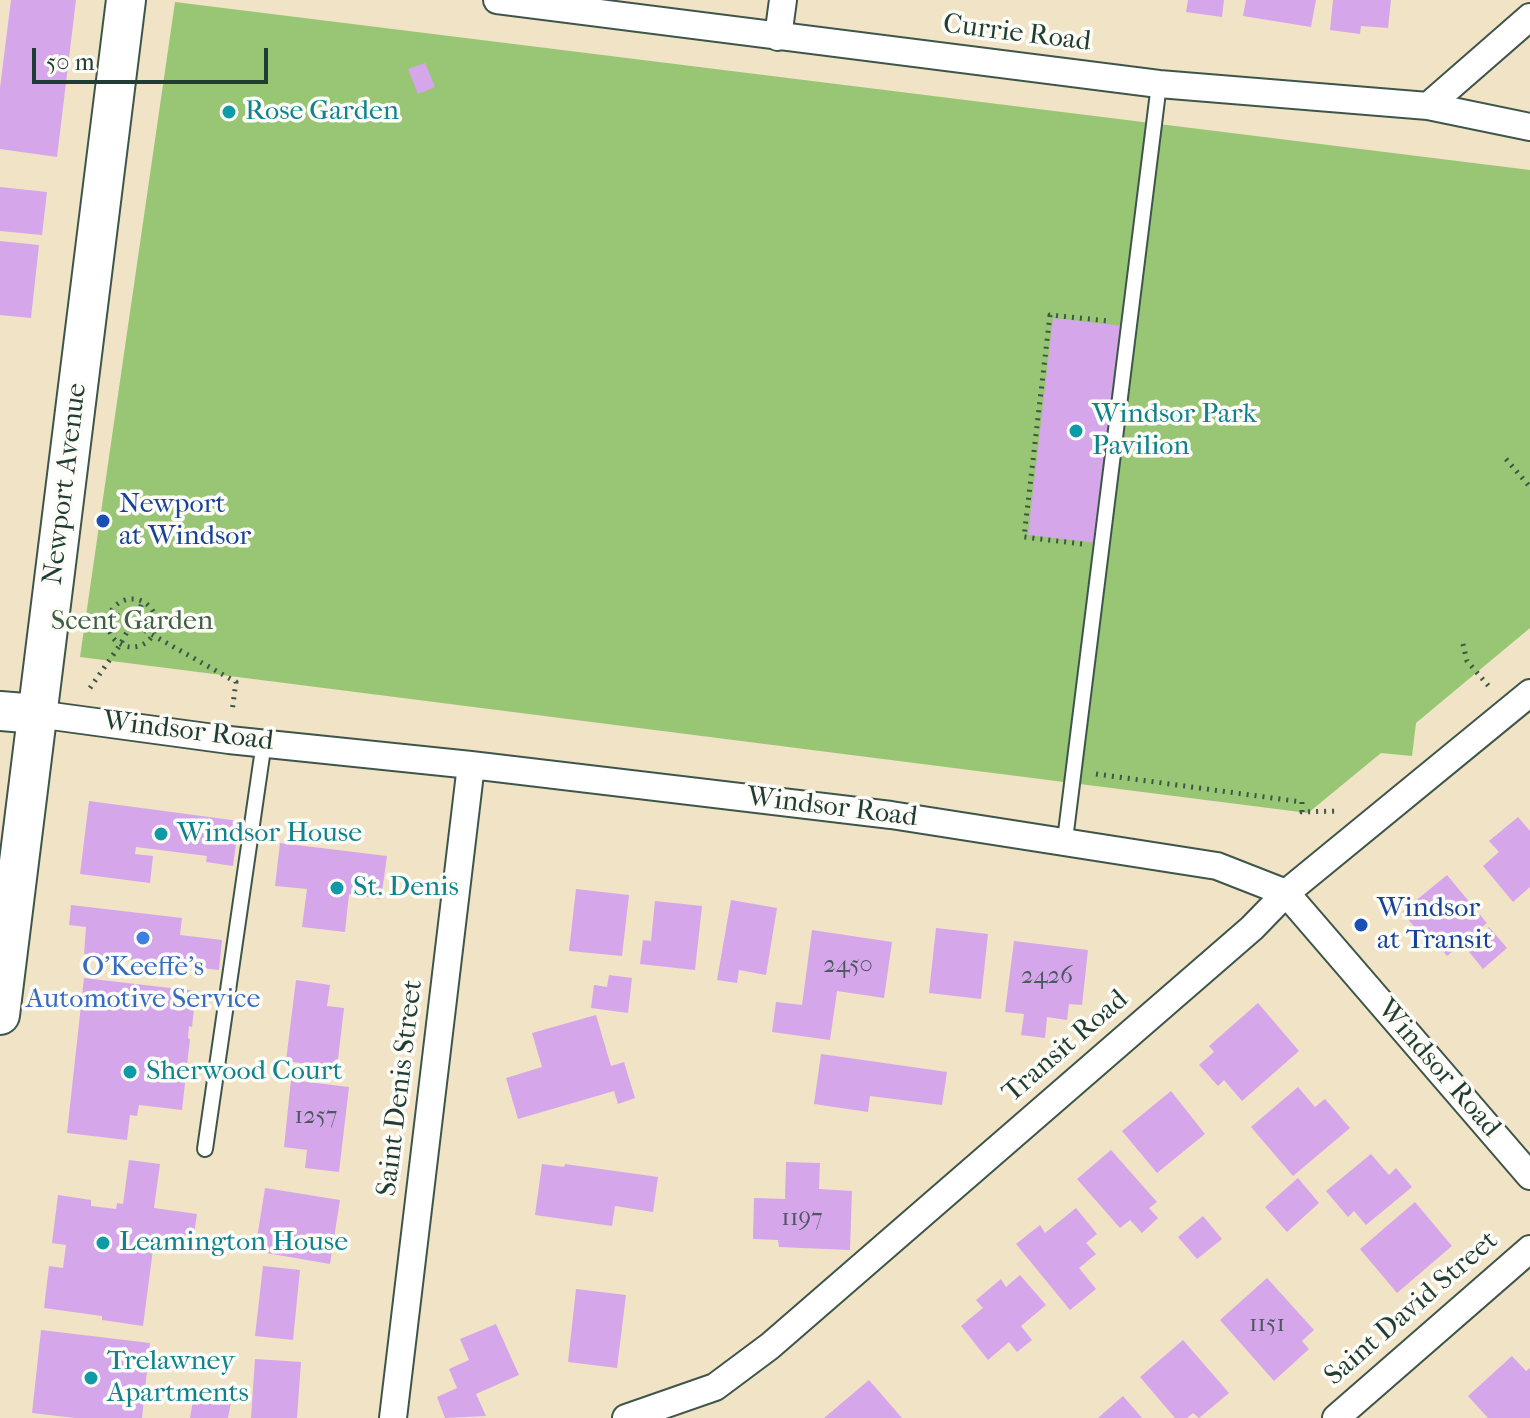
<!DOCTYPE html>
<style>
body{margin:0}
#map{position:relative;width:1530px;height:1418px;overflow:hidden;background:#f1e3c6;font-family:"IM FELL French Canon",serif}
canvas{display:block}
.scale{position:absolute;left:32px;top:48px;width:236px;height:36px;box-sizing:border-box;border:4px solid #1f3d34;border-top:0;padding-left:10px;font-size:24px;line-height:28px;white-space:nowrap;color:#1f3d34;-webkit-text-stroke:6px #fdfcf7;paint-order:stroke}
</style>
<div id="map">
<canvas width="1530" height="1418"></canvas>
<div class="scale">50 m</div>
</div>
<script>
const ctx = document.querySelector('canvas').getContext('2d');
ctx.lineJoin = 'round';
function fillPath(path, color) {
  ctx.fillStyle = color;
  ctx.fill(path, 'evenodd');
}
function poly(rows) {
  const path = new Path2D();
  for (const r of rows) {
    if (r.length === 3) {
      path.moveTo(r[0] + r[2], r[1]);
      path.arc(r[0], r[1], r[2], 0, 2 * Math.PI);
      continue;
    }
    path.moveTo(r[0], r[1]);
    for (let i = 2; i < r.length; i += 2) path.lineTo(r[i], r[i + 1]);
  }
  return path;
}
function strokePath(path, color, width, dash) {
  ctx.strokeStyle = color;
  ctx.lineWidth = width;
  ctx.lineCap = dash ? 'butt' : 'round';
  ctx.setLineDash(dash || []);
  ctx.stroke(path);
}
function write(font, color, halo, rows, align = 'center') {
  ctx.font = font + ' "IM FELL French Canon",serif';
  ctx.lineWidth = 7;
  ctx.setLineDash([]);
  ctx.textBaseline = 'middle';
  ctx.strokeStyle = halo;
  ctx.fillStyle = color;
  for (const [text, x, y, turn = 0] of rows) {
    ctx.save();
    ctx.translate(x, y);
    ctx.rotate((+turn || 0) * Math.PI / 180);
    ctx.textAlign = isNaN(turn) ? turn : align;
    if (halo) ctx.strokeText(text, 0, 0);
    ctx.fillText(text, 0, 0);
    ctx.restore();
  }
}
fillPath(poly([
 [175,2,1530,170,1530,628,1416,723,1412,756,1381,753,1308,813,80,657]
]), '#98c674');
fillPath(poly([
 [11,0,76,0,57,157,0,149,0,88],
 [1188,0,1224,0,1222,17,1186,12],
 [1246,0,1316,0,1311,27,1243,16],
 [1333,0,1391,0,1388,28,1361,26,1360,34,1330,30],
 [425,63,435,87,418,94,408,69],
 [0,187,47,192,42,235,0,231],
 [0,241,39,245,31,318,0,315],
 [1053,318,1124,326,1099,543,1028,535],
 [89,801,239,821,233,866,206,862,207,856,136,847,135,854,153,856,150,883,80,874],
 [1518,817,1530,831,1530,887,1513,902,1483,866,1499,852,1489,841],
 [280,843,387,856,381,899,349,894,345,932,302,927,307,889,275,886],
 [1447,875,1487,923,1447,956,1432,937,1427,942,1402,912],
 [576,889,629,895,622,956,569,951],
 [731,900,777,908,766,975,739,970,737,983,717,980],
 [655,901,702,906,695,970,640,964,643,940,651,941],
 [71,905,182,918,180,935,222,940,219,970,84,954,86,927,69,925],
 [1489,927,1507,948,1483,969,1465,947],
 [936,928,988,934,981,999,929,993],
 [812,930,892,942,884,998,837,991,830,1040,772,1032,776,1002,802,1005],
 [1014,941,1088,950,1082,1005,1069,1004,1067,1020,1047,1017,1045,1038,1021,1035,1024,1014,1005,1012],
 [609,975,632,978,628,1013,591,1008,594,985,607,987],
 [84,978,196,991,192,1027,189,1026,188,1038,190,1039,182,1110,139,1105,137,1116,130,1115,127,1140,67,1133],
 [296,980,330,985,327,1006,344,1008,337,1068,286,1061],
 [1258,1003,1299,1051,1242,1101,1224,1080,1218,1086,1199,1065,1214,1052,1209,1046],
 [596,1015,611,1066,624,1062,635,1098,618,1104,614,1091,518,1119,506,1078,542,1067,532,1033],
 [821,1054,947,1072,942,1105,870,1096,868,1112,814,1104],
 [291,1080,349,1087,339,1172,305,1168,307,1150,284,1147],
 [1298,1087,1315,1107,1325,1099,1350,1128,1293,1176,1251,1127],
 [1171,1091,1205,1134,1157,1173,1122,1131],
 [1111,1150,1157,1202,1149,1208,1158,1218,1142,1233,1130,1220,1120,1228,1077,1179],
 [1371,1154,1389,1175,1396,1168,1412,1187,1366,1225,1354,1211,1348,1217,1326,1191],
 [129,1160,160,1164,154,1208,197,1214,192,1247,154,1242,143,1326,102,1320,102,1316,44,1308,49,1266,63,1268,66,1245,52,1243,58,1195,91,1200,91,1206,116,1209,117,1203,123,1204],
 [786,1162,820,1163,819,1189,852,1191,850,1250,779,1247,778,1240,753,1239,754,1198,785,1199],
 [542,1164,564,1167,565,1164,658,1177,653,1212,615,1206,612,1226,535,1215],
 [1298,1178,1319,1203,1287,1232,1265,1207],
 [265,1188,340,1200,330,1264,255,1251],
 [1415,1202,1452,1246,1397,1293,1360,1249],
 [1076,1208,1097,1234,1086,1243,1096,1254,1079,1268,1096,1289,1070,1310,1016,1244,1040,1225,1045,1233],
 [1203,1216,1222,1239,1197,1259,1178,1237],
 [263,1266,300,1270,293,1340,255,1336],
 [1020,1275,1046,1305,1021,1326,1032,1340,1017,1352,1009,1342,988,1360,961,1326,983,1308,976,1300,1001,1279,1006,1287],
 [1267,1278,1314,1330,1302,1341,1309,1349,1274,1381,1220,1320],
 [576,1289,626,1295,617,1368,568,1362],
 [496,1324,519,1375,476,1394,486,1416,445,1418,437,1397,457,1388,449,1369,469,1360,460,1339],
 [41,1330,150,1343,142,1418,75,1418,32,1413],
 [1183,1340,1229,1393,1199,1418,1193,1413,1187,1418,1175,1418,1140,1377],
 [1512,1356,1526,1371,1530,1368,1530,1418,1488,1418,1468,1396],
 [255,1359,301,1362,297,1418,251,1418],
 [869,1380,902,1418,824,1418],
 [195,1389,232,1396,228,1418,190,1418],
 [1123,1396,1142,1418,1098,1418]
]), '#d6a6eb');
const lane = poly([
 [1065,840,1159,84],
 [205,1149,264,742]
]);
const street = poly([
 [497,0,1159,84,1428,106,1530,127],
 [778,37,783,0],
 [1428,106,1530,17],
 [37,714,229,740,471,765,891,815,1217,866,1286,893,1530,1176],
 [393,1418,471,765],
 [626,1418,715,1387,770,1346,1252,928,1286,893,1530,693],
 [1336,1418,1530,1249]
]);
const secondary = poly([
 [0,711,37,714],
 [0,1015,126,0]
]);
strokePath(lane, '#3e564a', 18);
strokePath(street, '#3e564a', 30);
strokePath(secondary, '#3e564a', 42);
strokePath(poly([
 [1506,459,1530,487],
 [1082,544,1024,537,1050,315,1109,321],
 [132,623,24],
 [110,611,236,682,232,712],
 [1463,644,1467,661,1492,690],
 [90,688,120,645,143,602],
 [1096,774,1302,802,1302,812,1339,811]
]), '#3e564a', 5, [2, 6]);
strokePath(lane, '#fff', 14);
strokePath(street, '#fff', 26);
strokePath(secondary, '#fff', 38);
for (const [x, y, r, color] of [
 [229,112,8,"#0f9aa8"],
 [1076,431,8,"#0f9aa8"],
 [103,521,8,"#1a4fb4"],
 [161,834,8,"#0f9aa8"],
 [337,888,8,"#0f9aa8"],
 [1361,925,8,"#1a4fb4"],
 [143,938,8,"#3f7fe0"],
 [130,1072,8,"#0f9aa8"],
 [103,1243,8,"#0f9aa8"],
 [91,1378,8,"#0f9aa8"]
]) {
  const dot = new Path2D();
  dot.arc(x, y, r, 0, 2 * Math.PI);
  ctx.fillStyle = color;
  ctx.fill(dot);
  strokePath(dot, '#fdfcf7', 3);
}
write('24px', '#4d5762', null, [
 ["2450",848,966],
 ["2426",1047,977],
 ["1257",316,1117],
 ["1197",802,1219],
 ["1151",1267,1325]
]);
write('28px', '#1f3d34', '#fdfcf7', [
 ["Currie Road",1017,34,7],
 ["Newport Avenue",66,484,-83],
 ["Windsor Road",188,732,7],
 ["Windsor Road",832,808,7],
 ["Transit Road",1066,1047,-41],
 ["Windsor Road",1438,1069,49],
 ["Saint Denis Street",401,1088,-83],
 ["Saint David Street",1412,1309,-41]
]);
write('28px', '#0d838f', '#fdfcf7', [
 ["Rose Garden",245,112],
 ["Windsor Park",1092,415],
 ["Pavilion",1092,447],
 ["Windsor House",177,834],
 ["St. Denis",353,888],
 ["Sherwood Court",146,1072],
 ["Leamington House",119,1243],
 ["Trelawney",107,1362],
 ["Apartments",107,1394]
], 'left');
write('28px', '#164399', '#fdfcf7', [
 ["Newport",119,505],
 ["at Windsor",119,537],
 ["Windsor",1377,909],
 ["at Transit",1377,941]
], 'left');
write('28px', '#3d5f44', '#fdfcf7', [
 ["Scent Garden",132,622]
]);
write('28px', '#366cbe', '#fdfcf7', [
 ["O'Keeffe's",143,968],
 ["Automotive Service",143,1000]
]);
</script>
